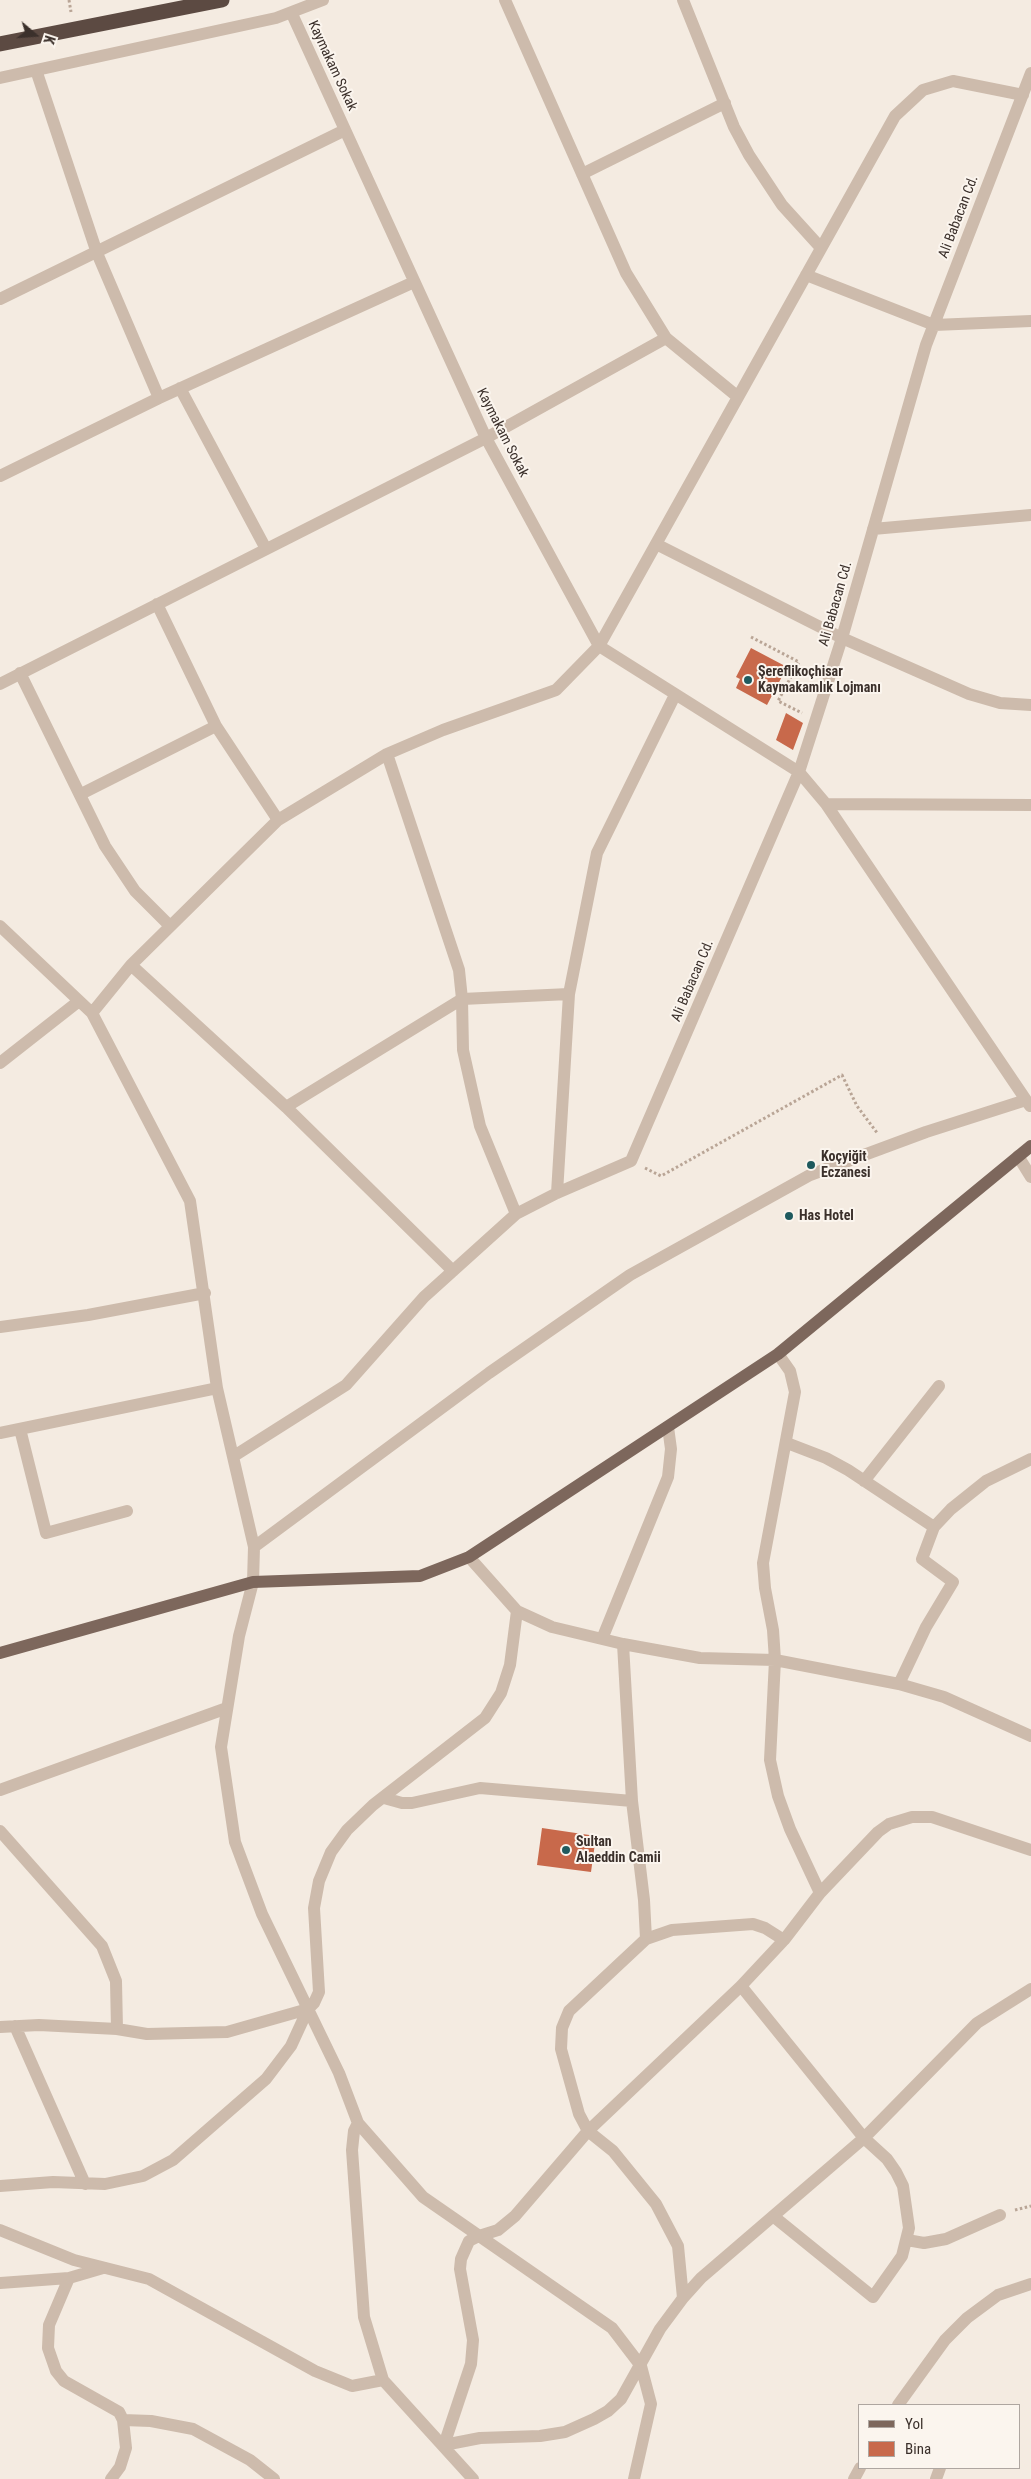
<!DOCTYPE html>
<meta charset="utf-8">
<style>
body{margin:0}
#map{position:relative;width:1031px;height:2479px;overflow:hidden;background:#f4ebe1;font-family:"Roboto Condensed",sans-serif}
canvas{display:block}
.legend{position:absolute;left:858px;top:2404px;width:162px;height:65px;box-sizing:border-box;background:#fbf5ee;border:1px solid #aea6a0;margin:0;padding:6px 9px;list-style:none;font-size:15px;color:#3b302b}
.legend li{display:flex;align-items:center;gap:10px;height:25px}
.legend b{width:25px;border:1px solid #aea6a0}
.north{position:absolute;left:10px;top:10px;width:50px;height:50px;-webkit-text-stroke:4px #fbf5ee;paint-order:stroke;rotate:108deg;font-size:14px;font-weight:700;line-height:20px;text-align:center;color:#3b302b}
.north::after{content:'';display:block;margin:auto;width:18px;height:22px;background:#3b302b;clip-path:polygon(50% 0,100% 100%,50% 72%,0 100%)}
</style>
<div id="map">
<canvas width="1031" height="2479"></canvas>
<ul class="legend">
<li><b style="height:6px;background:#7d675c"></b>Yol</li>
<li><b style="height:14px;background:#c8694b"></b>Bina</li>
</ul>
<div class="north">K</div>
</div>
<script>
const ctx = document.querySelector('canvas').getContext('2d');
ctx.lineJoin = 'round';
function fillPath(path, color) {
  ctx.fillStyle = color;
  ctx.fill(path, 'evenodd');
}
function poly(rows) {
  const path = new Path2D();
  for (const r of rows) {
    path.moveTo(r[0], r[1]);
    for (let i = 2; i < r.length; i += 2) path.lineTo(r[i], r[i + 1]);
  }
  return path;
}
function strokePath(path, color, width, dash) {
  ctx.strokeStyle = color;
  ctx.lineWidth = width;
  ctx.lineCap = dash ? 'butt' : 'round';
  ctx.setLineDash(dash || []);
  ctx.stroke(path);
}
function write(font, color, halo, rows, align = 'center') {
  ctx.font = font + ' "Roboto Condensed",sans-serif';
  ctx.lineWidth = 4;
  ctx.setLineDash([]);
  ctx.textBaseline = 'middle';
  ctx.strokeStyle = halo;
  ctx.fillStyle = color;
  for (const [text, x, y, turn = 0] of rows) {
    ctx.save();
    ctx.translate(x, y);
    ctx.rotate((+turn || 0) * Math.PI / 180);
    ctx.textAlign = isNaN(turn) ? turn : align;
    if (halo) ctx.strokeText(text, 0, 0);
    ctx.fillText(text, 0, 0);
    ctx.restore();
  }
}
fillPath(poly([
 [751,648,787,667,767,705,736,688,740,679,736,677],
 [786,713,803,723,793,750,776,740],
 [542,1828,596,1836,591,1872,537,1865]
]), '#c8694b');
strokePath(poly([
 [69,0,71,12],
 [751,637,799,662,778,701,802,713],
 [645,1168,661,1176,842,1075,857,1106,878,1134],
 [1015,2210,1031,2206]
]), '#b9a596', 3, [2.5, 2.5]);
strokePath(poly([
 [505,0,626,273,666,338,738,397],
 [683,0,734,127,749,155,782,205,821,248],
 [292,14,486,438,599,646,799,772,826,804,1031,805],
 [36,70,97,253,159,398],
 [0,78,276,18,323,0],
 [582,174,725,103],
 [806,275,934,325,1031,321],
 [0,299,345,130],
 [180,388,266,549],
 [0,476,159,398,414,282],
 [873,529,1031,515],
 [656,544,842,638,969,694,1000,703,1031,705],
 [157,604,216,726,278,820],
 [20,673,105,846,135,891,170,926],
 [0,684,486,438,666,338],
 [387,754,459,970,462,999,463,1050,480,1126,516,1214],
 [81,794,216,726],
 [826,804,1030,1106],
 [0,926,92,1013,190,1201,217,1388,254,1547,253,1582,239,1636,221,1747,235,1842,262,1914,339,2073,358,2123,423,2197,612,2328,641,2366,651,2404,634,2479],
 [131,965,286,1107,453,1271],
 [92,1013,131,965,278,820,387,754,443,730,556,690,599,646,895,116,923,90,953,81,1023,95],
 [0,1063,79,1001],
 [286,1107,462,999,569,994],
 [1018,1156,1031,1177],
 [557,1193,569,994,597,853,675,695],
 [0,1327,88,1315,205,1293],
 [778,1354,790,1371,795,1392,763,1563,765,1588,773,1630,775,1660,770,1760,778,1796,790,1829,820,1893],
 [20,1429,46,1533,127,1511],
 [0,1433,217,1388],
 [787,1443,826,1458,848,1470,934,1527,922,1559,953,1582,926,1627,899,1684],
 [234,1456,346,1385,424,1297,516,1214,557,1193,631,1161,799,772,842,638,926,345,1031,73],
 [864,1481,939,1386],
 [934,1527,951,1509,986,1481,1031,1459],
 [254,1547,489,1373,630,1275,810,1175,926,1132,1026,1100],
 [469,1557,517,1611,552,1627,623,1644,700,1658,775,1660,899,1684,944,1697,1031,1736],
 [602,1639,668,1477,671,1449,668,1427],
 [623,1644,632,1801,644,1900,646,1939],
 [0,1790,227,1708],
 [384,1798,402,1803,412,1803,480,1788,632,1801],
 [0,1831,102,1946,116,1981,117,2029],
 [741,1986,864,2138,887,2159,896,2172,903,2186,909,2228,902,2256,873,2297,773,2216],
 [15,2026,85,2184],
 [0,2027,39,2025,117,2029,147,2034,227,2032,308,2009],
 [358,2123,354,2131,352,2150,364,2317,383,2380,473,2479],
 [0,2186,53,2182,105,2184,143,2176,173,2160,266,2079,291,2046,308,2009,314,2003,319,1992,314,1908,319,1881,331,1852,347,1830,373,1805,485,1718,501,1693,510,1665,517,1611],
 [0,2230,74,2260,149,2279,315,2371,352,2386,383,2380],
 [907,2240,924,2243,946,2239,1000,2215],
 [69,2278,49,2325,48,2348,56,2371,64,2381,119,2412,123,2420,126,2448,120,2467,111,2479],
 [0,2283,69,2278,103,2268],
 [683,2298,678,2246,656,2204,613,2151,588,2131,579,2114,561,2049,562,2028,569,2011,646,1939,672,1930,753,1924,765,1928,784,1940],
 [898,2405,945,2340,967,2318,998,2295,1031,2284],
 [123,2420,151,2421,193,2429,250,2460,274,2479],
 [444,2445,471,2364,473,2340,460,2269,461,2259,469,2241,479,2236,498,2230,515,2216,588,2131,741,1986,784,1940,820,1893,878,1832,889,1824,912,1817,932,1817,1031,1850],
 [444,2445,480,2438,540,2436,565,2432,594,2419,608,2411,621,2399,660,2329,683,2298,701,2278,864,2138,977,2023,1031,1989],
 [854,2479,860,2468],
 [936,2479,940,2468]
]), '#cdbbac', 12);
strokePath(poly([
 [0,1653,253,1582,420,1576,469,1557,778,1354,1031,1146]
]), '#7d675c', 12);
strokePath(poly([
 [0,44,222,0]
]), '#5c4a42', 15);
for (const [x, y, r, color] of [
 [748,680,5,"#1f5a5e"],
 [811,1165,5,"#1f5a5e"],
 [789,1216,5,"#1f5a5e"],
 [566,1850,5,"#1f5a5e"]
]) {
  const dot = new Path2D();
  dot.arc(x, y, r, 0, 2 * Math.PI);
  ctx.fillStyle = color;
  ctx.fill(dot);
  strokePath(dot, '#fbf5ee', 2);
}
write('14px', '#3b302b', '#fbf5ee', [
 ["Kaymakam Sokak",332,66,65],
 ["Ali Babacan Cd.",959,217,-69],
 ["Kaymakam Sokak",502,433,63],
 ["Ali Babacan Cd.",836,604,-74],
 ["Ali Babacan Cd.",693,981,-67]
]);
write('bold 14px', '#3b302b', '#fbf5ee', [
 ["Şereflikoçhisar",758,672],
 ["Kaymakamlık Lojmanı",758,688],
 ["Koçyiğit",821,1157],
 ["Eczanesi",821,1173],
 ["Has Hotel",799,1216],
 ["Sultan",576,1842],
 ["Alaeddin Camii",576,1858]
], 'left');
</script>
